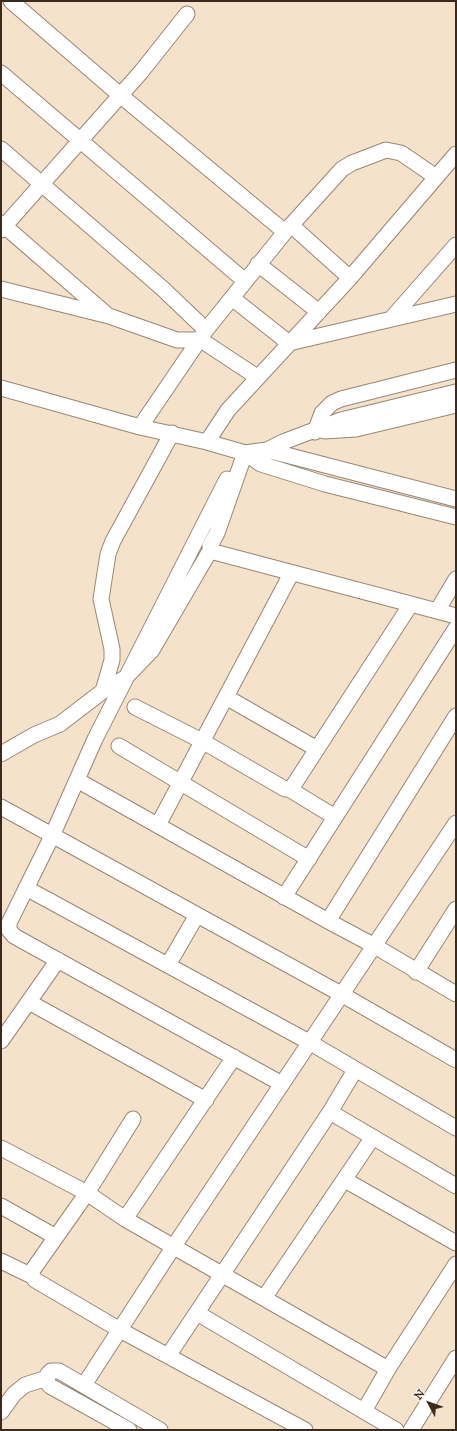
<!DOCTYPE html>
<style>
body{margin:0}
#map{position:relative;width:457px;height:1431px;overflow:hidden;background:#f5e2ca;font-family:"IM FELL Great Primer",serif}
canvas{display:block}
.frame{position:absolute;inset:0;border:2px solid #3b2a1e;pointer-events:none}
.north{position:absolute;left:409px;top:1383px;width:40px;height:40px;-webkit-text-stroke:3px #f7f3e8;paint-order:stroke;rotate:311deg;font-size:11px;font-weight:700;line-height:16px;text-align:center;color:#3b2a1e}
.north::after{content:'';display:block;margin:auto;width:14px;height:18px;background:#3b2a1e;clip-path:polygon(50% 0,100% 100%,50% 72%,0 100%)}
</style>
<div id="map">
<canvas width="457" height="1431"></canvas>
<div class="frame"></div>
<div class="north">N</div>
</div>
<script>
const ctx = document.querySelector('canvas').getContext('2d');
ctx.lineJoin = 'round';
function poly(rows) {
  const path = new Path2D();
  for (const r of rows) {
    path.moveTo(r[0], r[1]);
    for (let i = 2; i < r.length; i += 2) path.lineTo(r[i], r[i + 1]);
  }
  return path;
}
function strokePath(path, color, width, dash) {
  ctx.strokeStyle = color;
  ctx.lineWidth = width;
  ctx.lineCap = dash ? 'butt' : 'round';
  ctx.setLineDash(dash || []);
  ctx.stroke(path);
}
const minor = poly([
 [11,1,120,95,285,232,206,330,140,427],
 [1,73,245,281],
 [1,149,162,288,206,330],
 [1,223,106,314],
 [291,225,350,278],
 [1,230,141,72,187,14],
 [285,232,342,169,352,163,386,150,401,153,436,177],
 [258,264,319,312],
 [1,289,109,316,177,340,201,340,257,377],
 [232,298,289,343,456,304],
 [391,319,456,245],
 [1,388,140,427,207,442,245,453,261,464,325,484,456,517],
 [324,431,356,429,456,405],
 [315,432,322,413,332,403,341,399,456,370],
 [207,442,228,410,350,278,456,154],
 [245,453,217,533,210,546,214,552,456,616],
 [245,453,267,450,456,499],
 [265,454,267,450,283,442,341,420,456,392],
 [227,479,95,739,52,836,9,923,9,930,14,936,282,1084],
 [437,611,456,579],
 [103,691,112,660,112,649,101,599,108,554,113,541,172,433],
 [226,697,317,749],
 [135,707,202,741,285,789,289,789,293,786,411,604],
 [119,746,309,859],
 [1,754,34,735,60,724,103,691,125,678,152,650,211,549],
 [77,780,328,921,373,945,456,994],
 [289,789,335,817],
 [1,807,341,994,456,1060],
 [158,825,291,574],
 [26,888,309,1042,456,1128],
 [284,897,456,628],
 [328,921,456,716],
 [168,965,197,915],
 [416,972,456,909],
 [29,1002,206,1100],
 [1,1041,58,960],
 [330,1112,456,1186],
 [133,1119,87,1193,32,1271,32,1276,35,1280,120,1330,305,1430],
 [1,1148,87,1193,125,1219,388,1369],
 [345,1180,456,1243],
 [1,1206,56,1237],
 [125,1219,234,1057],
 [1,1261,32,1276],
 [264,1298,373,1137],
 [197,1313,396,1430],
 [168,1356,330,1112,355,1070],
 [84,1385,174,1246,456,823],
 [364,1411,388,1369,456,1264],
 [1,1412,14,1394,25,1385,47,1378],
 [129,1430,50,1386,47,1382,48,1374,51,1371,59,1371,160,1430],
 [411,1430,456,1358]
]);
strokePath(minor, '#988674', 17);
strokePath(minor, '#fff', 15);
</script>
